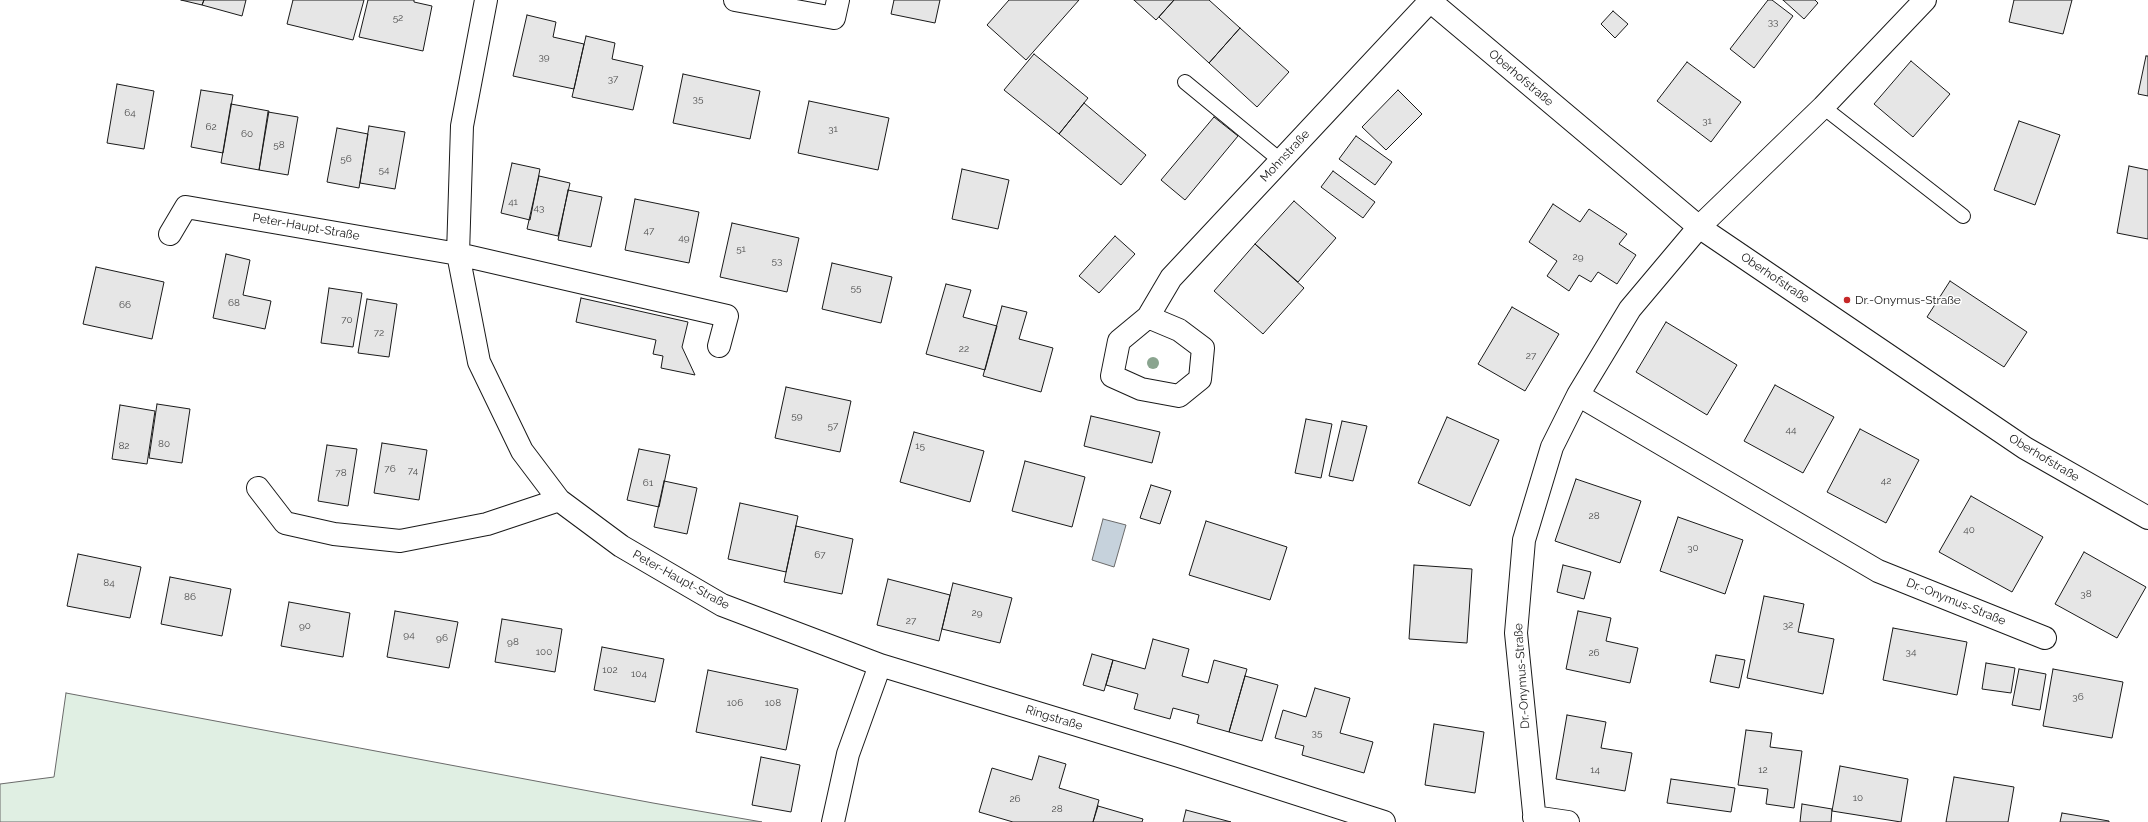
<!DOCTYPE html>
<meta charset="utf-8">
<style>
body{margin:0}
canvas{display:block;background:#fff}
</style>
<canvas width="2148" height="822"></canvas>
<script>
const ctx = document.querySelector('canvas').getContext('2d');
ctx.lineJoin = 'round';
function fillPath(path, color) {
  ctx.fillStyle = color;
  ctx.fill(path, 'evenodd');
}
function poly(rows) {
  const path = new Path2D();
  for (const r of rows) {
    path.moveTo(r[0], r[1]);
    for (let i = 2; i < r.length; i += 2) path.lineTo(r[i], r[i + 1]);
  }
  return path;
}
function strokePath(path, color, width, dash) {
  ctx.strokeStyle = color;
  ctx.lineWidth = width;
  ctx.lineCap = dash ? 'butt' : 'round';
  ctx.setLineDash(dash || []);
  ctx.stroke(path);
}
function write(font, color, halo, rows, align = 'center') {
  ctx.font = font + ' Raleway,sans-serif';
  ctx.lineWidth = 3;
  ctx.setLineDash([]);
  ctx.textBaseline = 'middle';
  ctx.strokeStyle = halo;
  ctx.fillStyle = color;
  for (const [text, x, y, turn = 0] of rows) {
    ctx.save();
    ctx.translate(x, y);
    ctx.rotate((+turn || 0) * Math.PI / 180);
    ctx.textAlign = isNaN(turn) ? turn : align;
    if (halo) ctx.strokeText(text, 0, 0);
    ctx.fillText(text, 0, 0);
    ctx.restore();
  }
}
const green = poly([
 [66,693,653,803,762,822,0,822,0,784,54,777,66,693]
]);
fillPath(green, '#e0efe3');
strokePath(green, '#6a6a6a', 1);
const water = poly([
 [1103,519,1126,525,1114,567,1092,560,1103,519]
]);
fillPath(water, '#c6d2dc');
strokePath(water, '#6a6a6a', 1);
const building = poly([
 [181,0,204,0,202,5,181,0],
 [204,0,246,0,242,16,202,5,204,0],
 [293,0,364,0,353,40,287,24,293,0],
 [368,0,414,0,414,2,432,6,423,51,359,37,368,0],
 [894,0,940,0,935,23,891,14,894,0],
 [1009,0,1079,0,1026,60,987,25,1009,0],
 [1134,0,1174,0,1156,20,1134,0],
 [1174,0,1209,0,1240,28,1209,63,1159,17,1174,0],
 [1768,0,1772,0,1793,16,1754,68,1730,49,1768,0],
 [1783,0,1815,0,1818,3,1804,19,1783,0],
 [2014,0,2072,0,2063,34,2009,22,2014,0],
 [1613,11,1628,24,1615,38,1601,24,1613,11],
 [527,15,556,22,553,37,584,44,574,89,513,76,527,15],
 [1240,28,1289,72,1257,107,1209,63,1240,28],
 [586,36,615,43,612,59,643,66,633,110,572,97,586,36],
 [1034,54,1088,98,1059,134,1004,90,1034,54],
 [2146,56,2148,56,2148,96,2138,94,2146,56],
 [1911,61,1950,94,1913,137,1874,104,1911,61],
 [1687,62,1741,102,1711,142,1657,101,1687,62],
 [683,74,760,91,750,139,673,123,683,74],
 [117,84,154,91,144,149,107,143,117,84],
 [201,90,233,95,223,153,191,147,201,90],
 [1398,90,1422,114,1386,150,1362,127,1398,90],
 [809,101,889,118,878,170,798,153,809,101],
 [1084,103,1146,155,1121,185,1059,134,1084,103],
 [231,104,269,111,259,170,221,163,231,104],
 [268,112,298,117,288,175,259,170,268,112],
 [1214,117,1238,136,1185,200,1161,180,1214,117],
 [2019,121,2060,135,2035,205,1994,190,2019,121],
 [369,126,405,132,395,189,360,183,369,126],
 [337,128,368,134,359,188,327,182,337,128],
 [1356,136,1392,162,1375,185,1339,159,1356,136],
 [512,163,540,169,530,220,501,213,512,163],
 [2129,166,2148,170,2148,239,2117,233,2129,166],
 [962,169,1009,180,998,229,952,219,962,169],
 [1333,171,1375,202,1363,218,1321,187,1333,171],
 [539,176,570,183,558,236,527,229,539,176],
 [568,190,602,197,591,247,558,240,568,190],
 [635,199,699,212,689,263,625,250,635,199],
 [1294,201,1336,238,1298,282,1255,244,1294,201],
 [1553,204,1580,222,1589,209,1627,234,1619,244,1636,255,1617,284,1598,272,1591,282,1579,275,1569,291,1547,276,1557,261,1529,242,1553,204],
 [732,223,799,238,787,292,720,277,732,223],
 [1115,236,1135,254,1099,293,1079,276,1115,236],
 [1255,244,1304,288,1263,334,1214,291,1255,244],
 [226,254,250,260,243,295,271,301,265,329,213,318,226,254],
 [832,263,892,277,881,323,822,309,832,263],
 [96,267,164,282,152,339,83,324,96,267],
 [1950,281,2027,332,2004,367,1927,317,1950,281],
 [946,284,971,290,963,317,997,326,985,370,926,354,946,284],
 [329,288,362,293,353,347,321,343,329,288],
 [581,298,688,322,682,347,695,375,661,368,663,356,653,354,656,340,576,322,581,298],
 [367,299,397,304,389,357,358,353,367,299],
 [1002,306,1027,312,1019,339,1053,348,1041,392,983,376,1002,306],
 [1512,307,1559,334,1525,391,1478,364,1512,307],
 [1666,322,1737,365,1707,415,1636,372,1666,322],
 [1775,385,1834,417,1803,473,1744,441,1775,385],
 [786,387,851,401,840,452,775,438,786,387],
 [157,404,190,409,182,463,149,458,157,404],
 [120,405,155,411,147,464,112,459,120,405],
 [1091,416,1160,432,1152,463,1084,446,1091,416],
 [1447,417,1499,440,1470,506,1418,483,1447,417],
 [1306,419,1332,424,1321,478,1295,473,1306,419],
 [1342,421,1367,426,1353,481,1329,476,1342,421],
 [1860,429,1919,460,1886,523,1827,492,1860,429],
 [914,432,984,451,970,502,900,482,914,432],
 [382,443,427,450,419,500,374,493,382,443],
 [327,445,357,449,348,506,318,501,327,445],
 [639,449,670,455,659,507,627,500,639,449],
 [1025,461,1085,477,1072,527,1012,511,1025,461],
 [1576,479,1641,501,1620,563,1555,541,1576,479],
 [664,481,697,488,687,534,654,527,664,481],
 [1151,485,1171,491,1160,524,1140,518,1151,485],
 [1971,496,2043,537,2012,592,1939,552,1971,496],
 [740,503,798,516,786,572,728,559,740,503],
 [1678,517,1743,540,1725,594,1660,571,1678,517],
 [1206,521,1287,547,1270,600,1189,575,1206,521],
 [796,526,853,539,842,594,784,582,796,526],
 [2084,552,2146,587,2117,638,2055,604,2084,552],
 [78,554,141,567,130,618,67,606,78,554],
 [1414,565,1472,569,1467,643,1409,639,1414,565],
 [1563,565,1591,572,1584,599,1557,592,1563,565],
 [170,577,231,589,222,636,161,624,170,577],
 [888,579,950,595,939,641,877,625,888,579],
 [953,583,1012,598,1000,643,942,629,953,583],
 [1764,596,1804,604,1798,632,1834,639,1823,694,1747,678,1764,596],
 [289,602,350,613,343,657,281,646,289,602],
 [395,611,458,622,449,668,387,657,395,611],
 [1578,611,1611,618,1606,641,1638,648,1630,683,1566,669,1578,611],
 [502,619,562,629,555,672,495,662,502,619],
 [1893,628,1967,642,1957,695,1883,680,1893,628],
 [1153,639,1189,649,1182,676,1208,683,1214,660,1247,669,1229,732,1197,723,1199,715,1173,708,1170,719,1134,709,1138,694,1106,685,1113,660,1145,669,1153,639],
 [602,647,664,659,655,702,594,690,602,647],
 [1092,654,1113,660,1104,691,1083,685,1092,654],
 [1716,655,1745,660,1739,688,1710,682,1716,655],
 [1986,663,2015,668,2011,693,1982,689,1986,663],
 [2019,669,2046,674,2040,710,2012,705,2019,669],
 [2053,669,2123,682,2112,738,2043,726,2053,669],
 [708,670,798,689,786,750,696,732,708,670],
 [1245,676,1278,685,1262,741,1229,732,1245,676],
 [1315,688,1350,698,1340,733,1373,742,1364,773,1302,755,1304,746,1275,738,1283,710,1306,717,1315,688],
 [1567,715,1606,722,1601,748,1632,753,1625,791,1556,779,1567,715],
 [1434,724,1484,732,1475,793,1425,785,1434,724],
 [1746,730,1772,733,1770,747,1802,751,1794,808,1766,804,1768,789,1738,785,1746,730],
 [1039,756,1066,764,1059,788,1099,800,1093,822,1013,822,979,812,992,768,1032,780,1039,756],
 [761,757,800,765,791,812,752,805,761,757],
 [1840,766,1908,779,1901,822,1832,811,1840,766],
 [1954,777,2014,787,2008,822,1946,822,1954,777],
 [1671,779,1735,788,1731,812,1667,803,1671,779],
 [1802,804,1832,809,1831,822,1800,822,1802,804],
 [1098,806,1143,819,1142,822,1093,822,1098,806],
 [1186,810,1231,822,1183,822,1186,810],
 [2062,813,2109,821,2109,822,2060,822,2062,813]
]);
fillPath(building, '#e6e6e6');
strokePath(building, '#1a1a1a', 1);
const service = poly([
 [1185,82,1280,160],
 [1823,107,1963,216]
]);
const minor = poly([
 [486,0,462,126,458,254,479,362,522,451,559,500,621,546,722,605,880,665,1179,756,1384,822],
 [735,0,834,18,838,0],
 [170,234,186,207,458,254,727,316,719,346],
 [1148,317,1171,278,1431,0],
 [1148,317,1179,330,1203,348,1200,379,1179,396,1141,389,1112,376,1119,341,1148,317],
 [1578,395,1878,571,2045,638],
 [258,488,285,523,334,534,400,541,487,524,559,500],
 [1534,817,1568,822],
 [833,822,848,754,880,665],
 [1535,822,1516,633,1524,540,1552,447,1578,395,1630,309,1699,227,1823,107,1925,0]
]);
const tertiary = poly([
 [1429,0,1699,227,2025,448,2148,518]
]);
strokePath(service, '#1a1a1a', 16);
strokePath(minor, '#1a1a1a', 24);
strokePath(tertiary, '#1a1a1a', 24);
strokePath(service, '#fff', 14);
strokePath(minor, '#fff', 22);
strokePath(tertiary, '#fff', 22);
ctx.fillStyle = '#8aa48f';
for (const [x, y] of [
 [1153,363]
]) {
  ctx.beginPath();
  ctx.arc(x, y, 6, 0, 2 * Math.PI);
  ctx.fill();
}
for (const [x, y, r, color] of [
 [1847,300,4,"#c62828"]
]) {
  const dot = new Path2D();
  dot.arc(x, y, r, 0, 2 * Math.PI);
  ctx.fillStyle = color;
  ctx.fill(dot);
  strokePath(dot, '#fff', 1.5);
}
write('10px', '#4d4d4d', null, [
 ["52",398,18],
 ["33",1773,22],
 ["39",544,57],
 ["37",613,79],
 ["35",698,99],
 ["64",130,113],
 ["31",1707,121],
 ["62",211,127],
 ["31",833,129],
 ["60",247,134],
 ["58",279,145],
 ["56",346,159],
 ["54",384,170],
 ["41",513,202],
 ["43",539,208],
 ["47",649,231],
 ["49",684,238],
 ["51",741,249],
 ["29",1578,257],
 ["53",777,261],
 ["55",856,288],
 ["68",234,303],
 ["66",125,305],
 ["70",347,320],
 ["72",379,333],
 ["22",964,349],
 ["27",1531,356],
 ["59",797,416],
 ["57",833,426],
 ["44",1791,430],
 ["80",164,444],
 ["82",124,446],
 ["15",920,446],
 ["76",390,469],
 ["74",413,471],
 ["78",341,473],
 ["42",1886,481],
 ["61",648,483],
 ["28",1594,516],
 ["40",1969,530],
 ["30",1693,548],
 ["67",820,555],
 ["84",109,583],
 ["38",2086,594],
 ["86",190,597],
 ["29",977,613],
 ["27",911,621],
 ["32",1788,625],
 ["90",305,626],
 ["94",409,635],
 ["96",442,638],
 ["98",513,642],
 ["100",544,652],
 ["34",1911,652],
 ["26",1594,653],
 ["102",610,670],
 ["104",639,674],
 ["36",2078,697],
 ["106",735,703],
 ["108",773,703],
 ["35",1317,733],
 ["14",1595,770],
 ["12",1763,770],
 ["10",1858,798],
 ["26",1015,799],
 ["28",1057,809]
]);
write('12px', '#1a1a1a', '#fff', [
 ["Oberhofstraße",1521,78,40],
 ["Mohnstraße",1285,156,-47],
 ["Peter-Haupt-Straße",306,227,10],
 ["Oberhofstraße",1775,278,34],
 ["Oberhofstraße",2044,458,31],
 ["Peter-Haupt-Straße",681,580,29],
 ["Dr.-Onymus-Straße",1956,602,22],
 ["Dr.-Onymus-Straße",1522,676,-94],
 ["Ringstraße",1054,718,17]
]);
write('12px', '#1a1a1a', '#fff', [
 ["Dr.-Onymus-Straße",1855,300]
], 'left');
</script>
